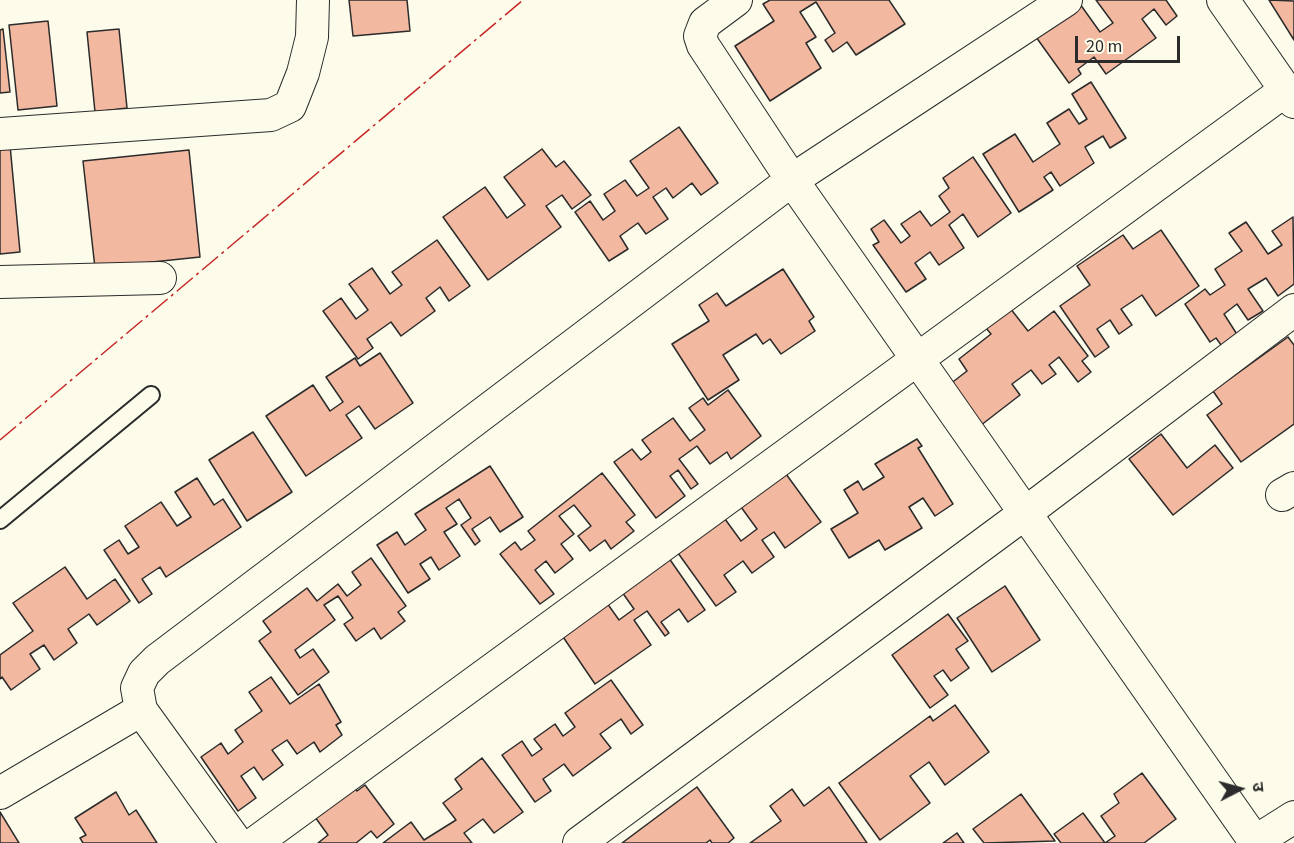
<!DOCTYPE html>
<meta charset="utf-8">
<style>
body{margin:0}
#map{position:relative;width:1294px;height:843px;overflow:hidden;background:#fdfbea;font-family:"Source Sans 3","Noto Sans Devanagari",sans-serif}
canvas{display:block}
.north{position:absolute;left:1210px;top:759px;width:60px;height:60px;-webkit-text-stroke:4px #fdfbea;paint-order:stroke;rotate:84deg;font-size:16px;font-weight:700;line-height:24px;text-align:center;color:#2b2b2b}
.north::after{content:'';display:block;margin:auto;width:21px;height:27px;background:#2b2b2b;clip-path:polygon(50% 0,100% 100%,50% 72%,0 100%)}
.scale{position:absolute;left:1075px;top:36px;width:105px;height:27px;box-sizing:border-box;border:3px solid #2b2b2b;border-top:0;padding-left:8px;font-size:18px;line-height:21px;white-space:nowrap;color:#2b2b2b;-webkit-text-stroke:4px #fdfbea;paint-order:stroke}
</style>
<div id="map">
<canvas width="1294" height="843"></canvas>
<div class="north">उ</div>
<div class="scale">20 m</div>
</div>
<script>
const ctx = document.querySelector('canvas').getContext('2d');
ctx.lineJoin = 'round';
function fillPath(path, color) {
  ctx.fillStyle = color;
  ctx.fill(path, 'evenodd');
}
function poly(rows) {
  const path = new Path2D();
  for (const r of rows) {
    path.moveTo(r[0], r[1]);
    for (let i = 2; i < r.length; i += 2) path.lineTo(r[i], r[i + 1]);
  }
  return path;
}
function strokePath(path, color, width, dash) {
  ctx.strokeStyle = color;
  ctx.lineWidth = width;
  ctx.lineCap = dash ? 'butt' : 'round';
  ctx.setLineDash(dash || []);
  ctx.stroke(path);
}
const building = poly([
 [349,0,407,0,410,31,353,36,349,0],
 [770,0,889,0,905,24,856,55,847,42,833,52,825,40,835,33,816,2,800,12,816,37,806,43,821,68,770,101,735,46,774,21,763,4,770,0],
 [1096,0,1166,0,1177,16,1166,25,1154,9,1142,19,1156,38,1106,74,1094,57,1078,69,1081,74,1069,83,1036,37,1080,4,1100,32,1113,23,1096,0],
 [1269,0,1294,1,1294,40,1269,0],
 [48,21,57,106,18,110,9,25,48,21],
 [3,29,10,92,0,93,0,30,3,29],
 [119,29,127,108,95,112,87,32,119,29],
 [1091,82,1126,138,1110,148,1103,136,1085,147,1094,163,1060,186,1051,172,1044,177,1053,190,1019,212,983,154,1015,134,1033,162,1060,144,1047,123,1069,109,1079,124,1087,119,1072,94,1091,82],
 [679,127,718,183,701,195,692,183,673,198,666,188,653,197,668,219,646,234,638,223,620,236,628,249,609,261,575,212,590,201,603,220,615,211,604,194,625,180,637,196,649,188,630,161,679,127],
 [10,145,20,252,0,254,0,146,10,145],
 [542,149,556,167,564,161,591,195,572,209,562,195,546,206,561,227,488,280,443,217,485,187,507,218,525,205,504,177,542,149],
 [189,150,200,257,95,268,83,161,189,150],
 [973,157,1011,213,978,237,963,214,949,225,964,248,939,265,930,252,915,263,926,279,906,292,873,245,879,242,871,229,884,220,901,243,910,236,901,224,920,211,931,226,950,212,939,196,949,188,943,178,973,157],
 [1293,217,1294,284,1278,296,1266,278,1248,289,1263,311,1248,320,1237,304,1224,314,1240,339,1224,349,1216,338,1210,342,1185,304,1205,289,1210,295,1225,285,1215,269,1242,251,1229,233,1246,222,1268,254,1282,245,1272,231,1293,217],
 [1161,230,1199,286,1156,316,1142,295,1121,309,1132,325,1119,334,1110,320,1097,329,1109,347,1095,357,1060,306,1090,285,1077,266,1123,235,1133,249,1161,230],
 [437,240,470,286,449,301,440,287,426,298,435,311,401,336,391,322,367,339,373,348,358,359,323,311,341,298,356,319,368,310,349,284,372,268,390,294,402,285,392,272,437,240],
 [783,269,814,317,809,321,815,331,781,354,770,339,763,344,756,334,723,355,739,380,708,400,672,344,709,321,699,305,717,293,726,306,783,269],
 [1010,308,1028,331,1054,311,1088,356,1082,361,1091,372,1078,382,1059,357,1049,365,1056,374,1042,384,1031,370,1012,384,1020,395,976,429,945,388,967,371,959,359,991,334,985,327,1010,308],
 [1288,337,1294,345,1294,424,1241,462,1207,415,1222,404,1213,391,1288,337],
 [380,353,413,403,375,429,359,406,346,415,362,438,306,476,266,416,313,385,330,411,343,402,326,377,355,358,360,366,380,353],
 [728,390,761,436,731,459,727,452,710,464,697,446,679,459,698,484,691,489,678,470,670,476,685,496,656,518,614,462,632,449,641,460,651,452,642,440,673,418,690,441,705,430,689,408,703,398,708,405,728,390],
 [253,432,292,492,247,521,209,460,253,432],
 [1161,434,1187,468,1215,445,1233,468,1173,515,1129,459,1161,434],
 [917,439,922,446,918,448,953,504,935,516,923,498,909,507,922,528,885,550,879,540,849,558,831,529,858,513,844,490,858,481,863,490,884,477,875,464,917,439],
 [778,463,821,522,785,548,774,532,762,540,774,557,752,573,743,561,724,575,736,592,716,606,678,553,725,519,741,541,757,529,733,496,778,463],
 [490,466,523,517,500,532,490,517,472,529,480,541,475,545,461,525,471,518,459,499,446,508,457,524,444,532,460,556,439,570,431,557,420,564,430,579,408,593,377,545,397,532,405,545,426,530,415,514,490,466],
 [602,473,635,515,626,522,634,531,611,549,605,540,590,551,578,536,591,526,574,505,559,516,574,534,561,544,573,559,555,573,546,561,535,570,554,594,540,604,500,554,515,542,521,550,535,540,528,531,602,473],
 [197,478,214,505,223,499,241,527,166,577,160,567,142,579,152,594,139,603,104,550,119,540,128,554,139,547,125,526,161,502,177,526,191,517,175,492,197,478],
 [664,551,705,610,688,622,679,609,661,622,669,633,665,636,647,611,634,620,651,645,595,684,557,628,602,596,619,620,634,609,617,585,664,551],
 [371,558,406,606,398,612,405,621,381,639,374,628,356,641,344,624,353,618,338,596,324,605,335,620,295,650,300,658,313,649,329,672,298,695,259,641,271,632,263,621,307,588,317,601,338,584,347,596,361,585,352,572,371,558],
 [65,567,87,599,115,579,130,601,97,625,89,614,68,629,77,643,54,660,44,645,30,654,40,669,11,690,2,677,0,679,0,655,33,631,13,603,65,567],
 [1005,586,1040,640,992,672,957,618,1005,586],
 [948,614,968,641,956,649,969,668,951,681,943,670,934,676,948,695,930,708,892,655,948,614],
 [271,677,290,704,319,684,341,722,336,725,342,735,320,752,314,742,297,754,287,740,272,750,283,765,263,780,254,767,241,776,256,798,238,811,201,757,221,743,228,754,243,742,235,730,262,711,249,692,271,677],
 [611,680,643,725,631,734,621,719,600,734,611,748,573,776,564,764,543,779,551,791,535,802,502,755,522,741,532,756,542,749,534,739,555,724,563,736,575,727,565,713,611,680],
 [955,705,989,752,945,785,929,762,910,776,930,803,880,840,839,783,930,716,933,721,955,705],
 [482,758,523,812,494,833,483,819,464,833,472,843,383,843,411,822,424,840,456,820,443,803,462,789,455,779,482,758],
 [1142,773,1176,819,1144,843,1105,843,1115,836,1101,816,1119,803,1114,794,1142,773],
 [349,780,357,791,365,785,394,824,377,838,371,831,356,843,318,843,328,835,315,817,349,780],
 [697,787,734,838,728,843,712,843,710,840,706,843,622,843,697,787],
 [829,787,867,843,750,843,781,821,770,806,792,789,804,806,829,787],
 [116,792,129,815,136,810,157,843,83,843,80,838,86,835,75,818,116,792],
 [1021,794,1055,841,984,843,973,829,1021,794],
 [0,812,19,843,0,843,0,812],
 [1083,813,1105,843,1061,843,1054,834,1083,813],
 [957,833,964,843,943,843,957,833]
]);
fillPath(building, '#f2b8a0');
strokePath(building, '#2b2b2b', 1.5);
const lane = poly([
 [0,520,151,395]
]);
const street = poly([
 [736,0,705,23,700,36,703,45,792,180,1066,0],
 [1223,0,1294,102],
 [0,134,271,115,290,106,303,73,312,37,313,0],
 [0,282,160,278],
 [1282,495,1294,488],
 [0,793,141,710],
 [237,843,141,710,137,688,144,673,157,660,792,180,1256,843],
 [255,843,1286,90],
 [579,843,1024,514,1294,310],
 [1253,843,1294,817]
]);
strokePath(lane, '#2b2b2b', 20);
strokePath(street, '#2b2b2b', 34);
strokePath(lane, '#fdfbea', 16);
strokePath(street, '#fdfbea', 32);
strokePath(poly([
 [0,440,523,0]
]), '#c62828', 1.5, [21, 4.5, 3, 4.5]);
</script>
